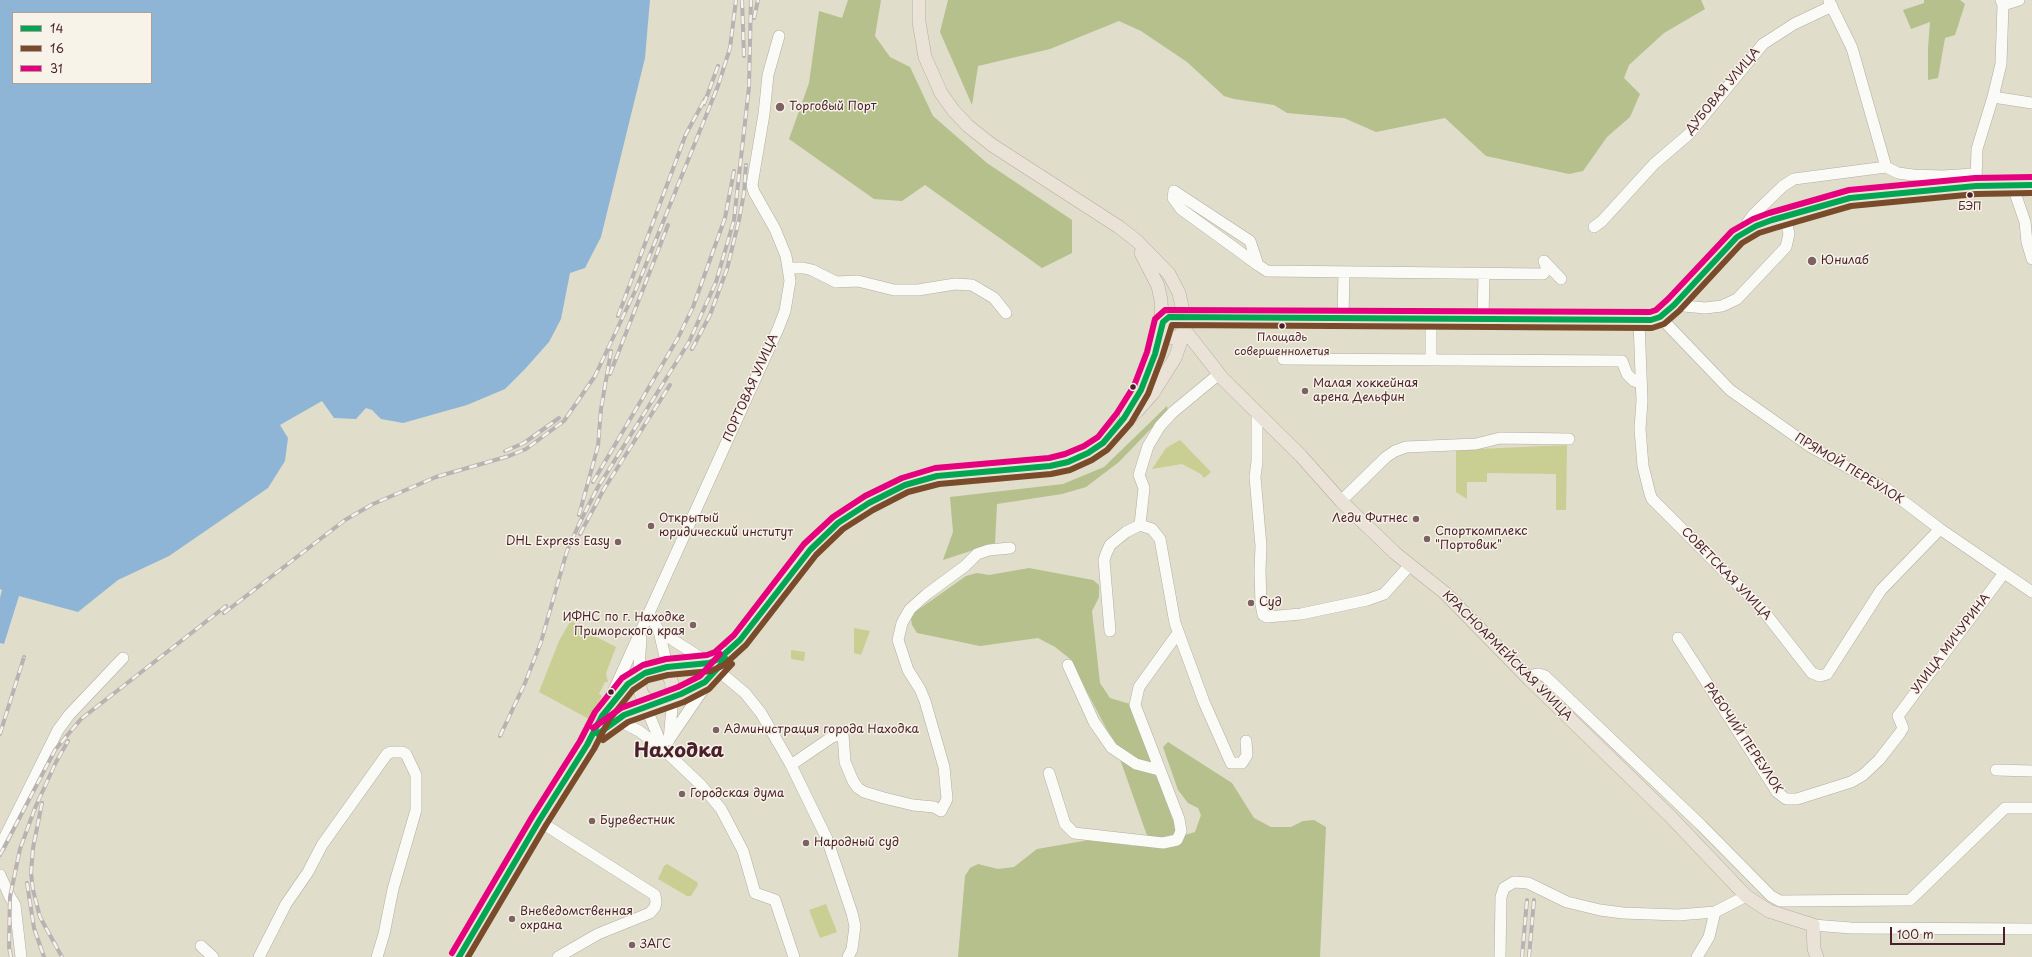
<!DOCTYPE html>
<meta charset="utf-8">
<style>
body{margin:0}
#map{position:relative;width:2032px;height:957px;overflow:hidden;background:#e0ddcb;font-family:"Playpen Sans",sans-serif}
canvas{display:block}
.legend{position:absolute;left:12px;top:12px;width:140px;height:72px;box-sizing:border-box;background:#f7f3e8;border:1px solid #b29e9c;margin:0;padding:5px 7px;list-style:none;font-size:12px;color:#4a1f2b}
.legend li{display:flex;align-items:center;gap:8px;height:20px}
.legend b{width:20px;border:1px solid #b29e9c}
.scale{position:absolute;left:1890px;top:927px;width:115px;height:18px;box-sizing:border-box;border:2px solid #4a1f2b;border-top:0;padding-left:5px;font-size:12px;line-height:14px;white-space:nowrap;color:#4a1f2b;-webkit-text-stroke:3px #f7f3e8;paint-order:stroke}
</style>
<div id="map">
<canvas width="2032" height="957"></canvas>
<ul class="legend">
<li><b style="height:5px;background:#00a651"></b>14</li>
<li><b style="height:5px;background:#7a4b2a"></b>16</li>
<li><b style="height:5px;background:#e5007d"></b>31</li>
</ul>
<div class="scale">100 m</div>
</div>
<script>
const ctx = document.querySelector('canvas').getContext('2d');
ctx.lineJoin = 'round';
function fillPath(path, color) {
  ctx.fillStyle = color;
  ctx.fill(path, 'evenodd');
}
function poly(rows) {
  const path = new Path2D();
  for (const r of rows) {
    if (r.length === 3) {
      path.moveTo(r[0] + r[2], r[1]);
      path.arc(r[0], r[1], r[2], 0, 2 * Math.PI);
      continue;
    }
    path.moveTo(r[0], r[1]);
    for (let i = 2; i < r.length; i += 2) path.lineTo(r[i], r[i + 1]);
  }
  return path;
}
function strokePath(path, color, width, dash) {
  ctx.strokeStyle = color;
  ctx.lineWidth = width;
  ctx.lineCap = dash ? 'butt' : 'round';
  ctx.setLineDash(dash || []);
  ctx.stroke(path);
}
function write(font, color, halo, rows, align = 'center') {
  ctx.font = font + ' "Playpen Sans",sans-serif';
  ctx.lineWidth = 3;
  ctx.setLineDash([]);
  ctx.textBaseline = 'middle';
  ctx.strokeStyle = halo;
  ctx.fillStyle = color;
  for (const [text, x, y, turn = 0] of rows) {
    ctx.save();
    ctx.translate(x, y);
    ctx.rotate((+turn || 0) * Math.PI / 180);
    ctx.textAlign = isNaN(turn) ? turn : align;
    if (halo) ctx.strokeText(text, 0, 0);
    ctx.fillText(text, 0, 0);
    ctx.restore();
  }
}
fillPath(poly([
 [1180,440,1211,472,1204,478,1201,474,1182,464,1152,469,1166,448],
 [1567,445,1566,510,1556,510,1556,474,1487,473,1487,482,1467,482,1467,499,1456,492,1456,450],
 [571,620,583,630,616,647,606,673,608,682,605,682,599,694,602,696,589,719,539,692,559,641],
 [854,628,870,631,861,655,854,653],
 [791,650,805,652,804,661,791,659],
 [667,864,697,882,698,885,691,896,687,896,658,879,664,866],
 [826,904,837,932,820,938,809,910]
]), '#c9cf93');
fillPath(poly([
 [848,0,881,0,875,36,890,57,910,67,933,116,987,163,1072,220,1072,253,1042,268,925,185,902,201,874,199,789,139,809,83,819,11,842,18],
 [948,0,1701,0,1705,9,1664,33,1629,65,1624,78,1640,94,1630,117,1607,137,1583,171,1569,174,1486,156,1445,118,1376,132,1344,118,1287,113,1274,105,1234,99,1224,96,1187,62,1141,31,1119,21,1050,49,978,66,972,105,940,32],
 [1924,0,1960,0,1965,4,1955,35,1945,38,1938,78,1928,80,1928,48,1930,22,1911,29,1903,10,1924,3],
 [1167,406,1168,411,1119,462,1086,487,1062,494,997,504,995,543,943,560,953,532,950,497,1063,484,1104,467],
 [1029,568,1093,580,1099,585,1099,597,1092,611,1100,683,1110,698,1130,704,1177,831,1185,835,1195,832,1201,815,1198,808,1188,803,1178,790,1163,747,1168,742,1232,783,1254,818,1271,827,1291,827,1303,821,1314,820,1326,827,1320,957,958,957,965,876,970,868,978,864,998,869,1014,867,1037,849,1089,840,1135,846,1150,844,1115,745,1069,658,1055,647,1038,638,980,646,917,633,912,625,911,619,915,612,966,576,977,573,989,575]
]), '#b5c08d');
fillPath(poly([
 [0,0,650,0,645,58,601,237,585,268,570,273,561,319,549,342,525,369,505,389,467,405,403,423,381,419,372,410,366,408,356,419,334,418,322,401,280,425,288,438,285,461,268,488,169,556,118,580,78,612,19,596,4,644,0,643,0,598,2,590,0,589],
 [13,13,151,13,151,83,13,83]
]), '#8fb5d6');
const minor = poly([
 [1829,1,1852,48,1886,167,1898,173,1913,175,1942,176,1975,174],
 [2003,5,2019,0],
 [1993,97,2032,103],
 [1976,181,1977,149,1993,97,2001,64,2003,5,2001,0],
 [2012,184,2025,222,2027,242,2032,259],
 [1594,227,1602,221,1654,164,1689,134,1763,44,1794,24,1832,6],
 [1746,231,1748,222,1753,215,1783,186,1794,179,1886,167],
 [1544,261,1561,279],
 [1258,265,1250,241,1174,191,1173,198,1181,209,1258,265,1267,271,1543,274,1547,269,1544,261],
 [789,268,803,268,812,270,836,282,858,281,894,290,918,290,955,284,972,285,994,298,1006,313],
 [1674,305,1705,308,1722,306,1737,299,1786,247,1789,234,1785,216],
 [1343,317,1344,272],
 [1660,317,1730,390,1811,447,1887,489,1940,529,2032,592],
 [1483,318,1484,274],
 [1639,321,1642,401,1640,429,1643,466,1650,494,1652,499,1762,609,1812,673,1820,676,1827,674,1881,590,1940,529],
 [1283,359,1622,361,1627,374,1634,381,1641,383],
 [1431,360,1431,318],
 [1257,413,1257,461,1255,477,1261,546,1260,570,1261,604,1263,615,1267,617,1301,614,1367,600,1384,594,1410,565],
 [1341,501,1386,457,1395,451,1406,447,1476,444,1500,438,1569,439],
 [1140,525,1152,529,1160,539,1175,623,1204,702,1231,763,1242,763,1247,755,1246,741],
 [1140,525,1144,488,1139,475,1148,446,1160,426,1173,412,1219,374],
 [649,614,659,631,671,683,673,697,669,740],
 [659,631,709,663,745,693,761,713,791,765,827,839,852,913,855,926,852,949,848,957],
 [1110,631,1104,560,1106,554,1110,545,1126,532,1140,525],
 [641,638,639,667,640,693,663,748],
 [1678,638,1777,792,1786,799,1797,799,1851,782,1863,775,1879,760,1900,733,1903,728,1898,716,2004,573],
 [1068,665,1094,722,1112,748,1136,764,1159,770],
 [1529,679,1533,675,1539,674,1545,676,1701,825,1771,896,1780,901,1910,900,2005,808,2032,808],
 [609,701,778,329,785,311,790,281,786,256,775,229,754,192,752,185,764,114,768,75,779,36],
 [616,719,639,731,663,749,701,785,721,809,743,851,755,893,775,900,794,957],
 [670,738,711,678],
 [791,765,832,737,843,734,845,762,853,781,858,788,864,792,884,798,913,805,934,807,941,811,947,799,944,767,925,701,920,689,908,670,898,640,902,623,910,609,927,594,965,566,977,554,989,550,1010,548],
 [1996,770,2032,771],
 [1049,773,1065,824,1074,833,1163,843,1177,840,1181,831,1179,819,1135,705,1139,687,1178,633],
 [539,821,655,895,656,902,655,907,650,913,598,934,558,957],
 [0,847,58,730,69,715,123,658],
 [0,875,10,897,15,905,21,957],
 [1813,925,1851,928,2032,929],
 [201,946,213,957],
 [259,957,286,904,308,872,322,845,387,754,391,752,402,752,406,754,416,775,416,810,393,889,384,934,377,957],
 [1500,957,1501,897,1504,888,1514,882,1528,883,1567,902,1600,910,1623,913,1678,915,1715,912,1746,896],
 [1697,957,1709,937,1715,912]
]);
const major = poly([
 [1174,316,1180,318,1183,323,1184,329,1179,337,1170,338,1165,335,1162,326,1166,318,1174,316,1651,320,1660,317,1674,305,1737,237,1756,226,1772,220,1803,210,1850,198,1976,186,2032,185],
 [1184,329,1223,379,1301,456,1341,501,1395,553,1445,593,1529,679,1670,816,1746,896,1769,911,1813,925,1814,949,1817,957],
 [1126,415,1149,373,1155,354,1162,326,1161,300,1158,286,1141,253],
 [656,686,16],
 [587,745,606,727,624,715,681,694,705,682,712,677,795,567,823,536,853,512,886,494,921,480,957,473,1050,466,1068,462,1088,453,1103,443,1137,411,1153,393,1175,358,1182,338,1184,316,1179,293,1169,274,1137,241,1119,227,992,145,968,126,953,110,941,93,925,57,919,22,919,0],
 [459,957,539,821,587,745,602,716,622,690,633,680,645,673,667,667,709,663,719,659,727,653]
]);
strokePath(minor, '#b3ada3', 12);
strokePath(major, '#b3ada3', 14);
strokePath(minor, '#fafaf7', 11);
strokePath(major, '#eae2d7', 13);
const rail = poly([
 [742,0,744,56],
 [754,18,758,0],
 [704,104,718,66],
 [618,316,686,134,705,99],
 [692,349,710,315,727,269,739,220,744,193,746,165],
 [610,374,668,225],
 [505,451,524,443,559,418],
 [593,482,678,338,693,307,725,218,734,171],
 [579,515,598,446,601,409,611,351],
 [580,534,604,489,670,385],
 [224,613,345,520,373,504,436,477,509,456,526,449,564,421,595,376,636,289,718,86,730,48,736,0],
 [0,734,24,657],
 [500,736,525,683,541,642,567,551,580,522,598,487,689,342,716,282,734,220,737,193,749,87,751,0],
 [42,803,33,848,31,873,33,890,40,917,62,957],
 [0,855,55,750,81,719,226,606],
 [27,883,34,928,44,957],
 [11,957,9,947,10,897,20,849,35,808,56,762,68,741],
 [1522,957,1527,900],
 [1529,957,1534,900]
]);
strokePath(rail, '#b8b2b2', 4);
strokePath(rail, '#f7f3e8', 2.5, [8]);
strokePath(poly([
 [598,734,624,715,681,694,705,682,726,659],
 [459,957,539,821,587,745,602,716,628,684,645,673,667,667,709,663,719,659,740,640,810,550,838,523,869,503,905,485,937,476,1050,466,1068,462,1088,453,1103,443,1124,418,1141,390,1155,354,1163,322,1169,317,1651,320,1660,317,1674,305,1737,237,1756,226,1772,220,1850,198,1976,186,2032,185]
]), '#00a651', 6);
strokePath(poly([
 [603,740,628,722,684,702,709,689,732,664],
 [468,957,546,825,594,749,609,720,633,690,648,680,668,675,711,671,724,665,746,645,816,555,843,529,873,510,908,492,939,484,1051,474,1070,470,1092,460,1107,450,1131,423,1148,394,1162,357,1172,325,1652,328,1664,324,1679,311,1742,243,1759,233,1775,228,1851,206,1976,194,2032,193]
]), '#7a4b2a', 6);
strokePath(poly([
 [593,728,621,708,678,687,700,676,720,654],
 [452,953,532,817,580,741,595,712,622,678,643,665,666,659,707,655,715,652,734,635,804,544,833,517,865,496,902,478,935,468,1049,458,1065,454,1084,446,1098,437,1117,413,1134,386,1147,352,1155,319,1165,310,1650,312,1656,310,1668,299,1732,231,1753,219,1769,213,1849,190,1975,178,2032,177]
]), '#e5007d', 6);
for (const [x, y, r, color] of [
 [780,107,5,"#7e6263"],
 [1970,195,3.5,"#4a1f2b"],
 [1812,261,5,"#7e6263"],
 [1282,326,3.5,"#4a1f2b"],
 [1133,387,3.5,"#4a1f2b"],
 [1305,391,4,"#7e6263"],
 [1416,519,4,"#7e6263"],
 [651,526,4,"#7e6263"],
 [1427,539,4,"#7e6263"],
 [618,542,4,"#7e6263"],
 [1251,603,4,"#7e6263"],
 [693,625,4,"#7e6263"],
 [611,692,3.5,"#4a1f2b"],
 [716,730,4,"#7e6263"],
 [682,794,4,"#7e6263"],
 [592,821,4,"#7e6263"],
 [806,843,4,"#7e6263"],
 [512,919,4,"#7e6263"],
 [632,945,4,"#7e6263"]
]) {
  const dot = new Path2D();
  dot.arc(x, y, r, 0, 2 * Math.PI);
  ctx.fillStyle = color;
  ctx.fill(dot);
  strokePath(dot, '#f7f3e8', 1.5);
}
write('11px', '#4a1f2b', '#f7f3e8', [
 ["БЭП",1970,207],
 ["Площадь",1282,338],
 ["совершеннолетия",1282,352]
]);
write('12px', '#4a1f2b', '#f7f3e8', [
 ["ДУБОВАЯ УЛИЦА",1723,91,-50],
 ["ПОРТОВАЯ УЛИЦА",751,388,-66],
 ["ПРЯМОЙ ПЕРЕУЛОК",1849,469,31],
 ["СОВЕТСКАЯ УЛИЦА",1726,574,46],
 ["УЛИЦА МИЧУРИНА",1951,644,-53],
 ["КРАСНОАРМЕЙСКАЯ УЛИЦА",1507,656,45],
 ["РАБОЧИЙ ПЕРЕУЛОК",1743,738,56]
]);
write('12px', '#4a1f2b', '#f7f3e8', [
 ["Торговый Порт",789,107],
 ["Юнилаб",1821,261],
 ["Малая хоккейная",1313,384],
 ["арена Дельфин",1313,398],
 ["Открытый",659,519],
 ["юридический институт",659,533],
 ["Леди Фитнес",1408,519,"right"],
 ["Спорткомплекс",1435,532],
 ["\"Портовик\"",1435,546],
 ["DHL Express Easy",610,542,"right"],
 ["Суд",1259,603],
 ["ИФНС по г. Находке",685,618,"right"],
 ["Приморского края",685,632,"right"],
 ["Администрация города Находка",724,730],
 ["Городская дума",690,794],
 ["Буревестник",600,821],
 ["Народный суд",814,843],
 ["Вневедомственная",520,912],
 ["охрана",520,926],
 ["ЗАГС",640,945]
], 'left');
write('bold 20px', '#4a1f2b', '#f7f3e8', [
 ["Находка",679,751]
]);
</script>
